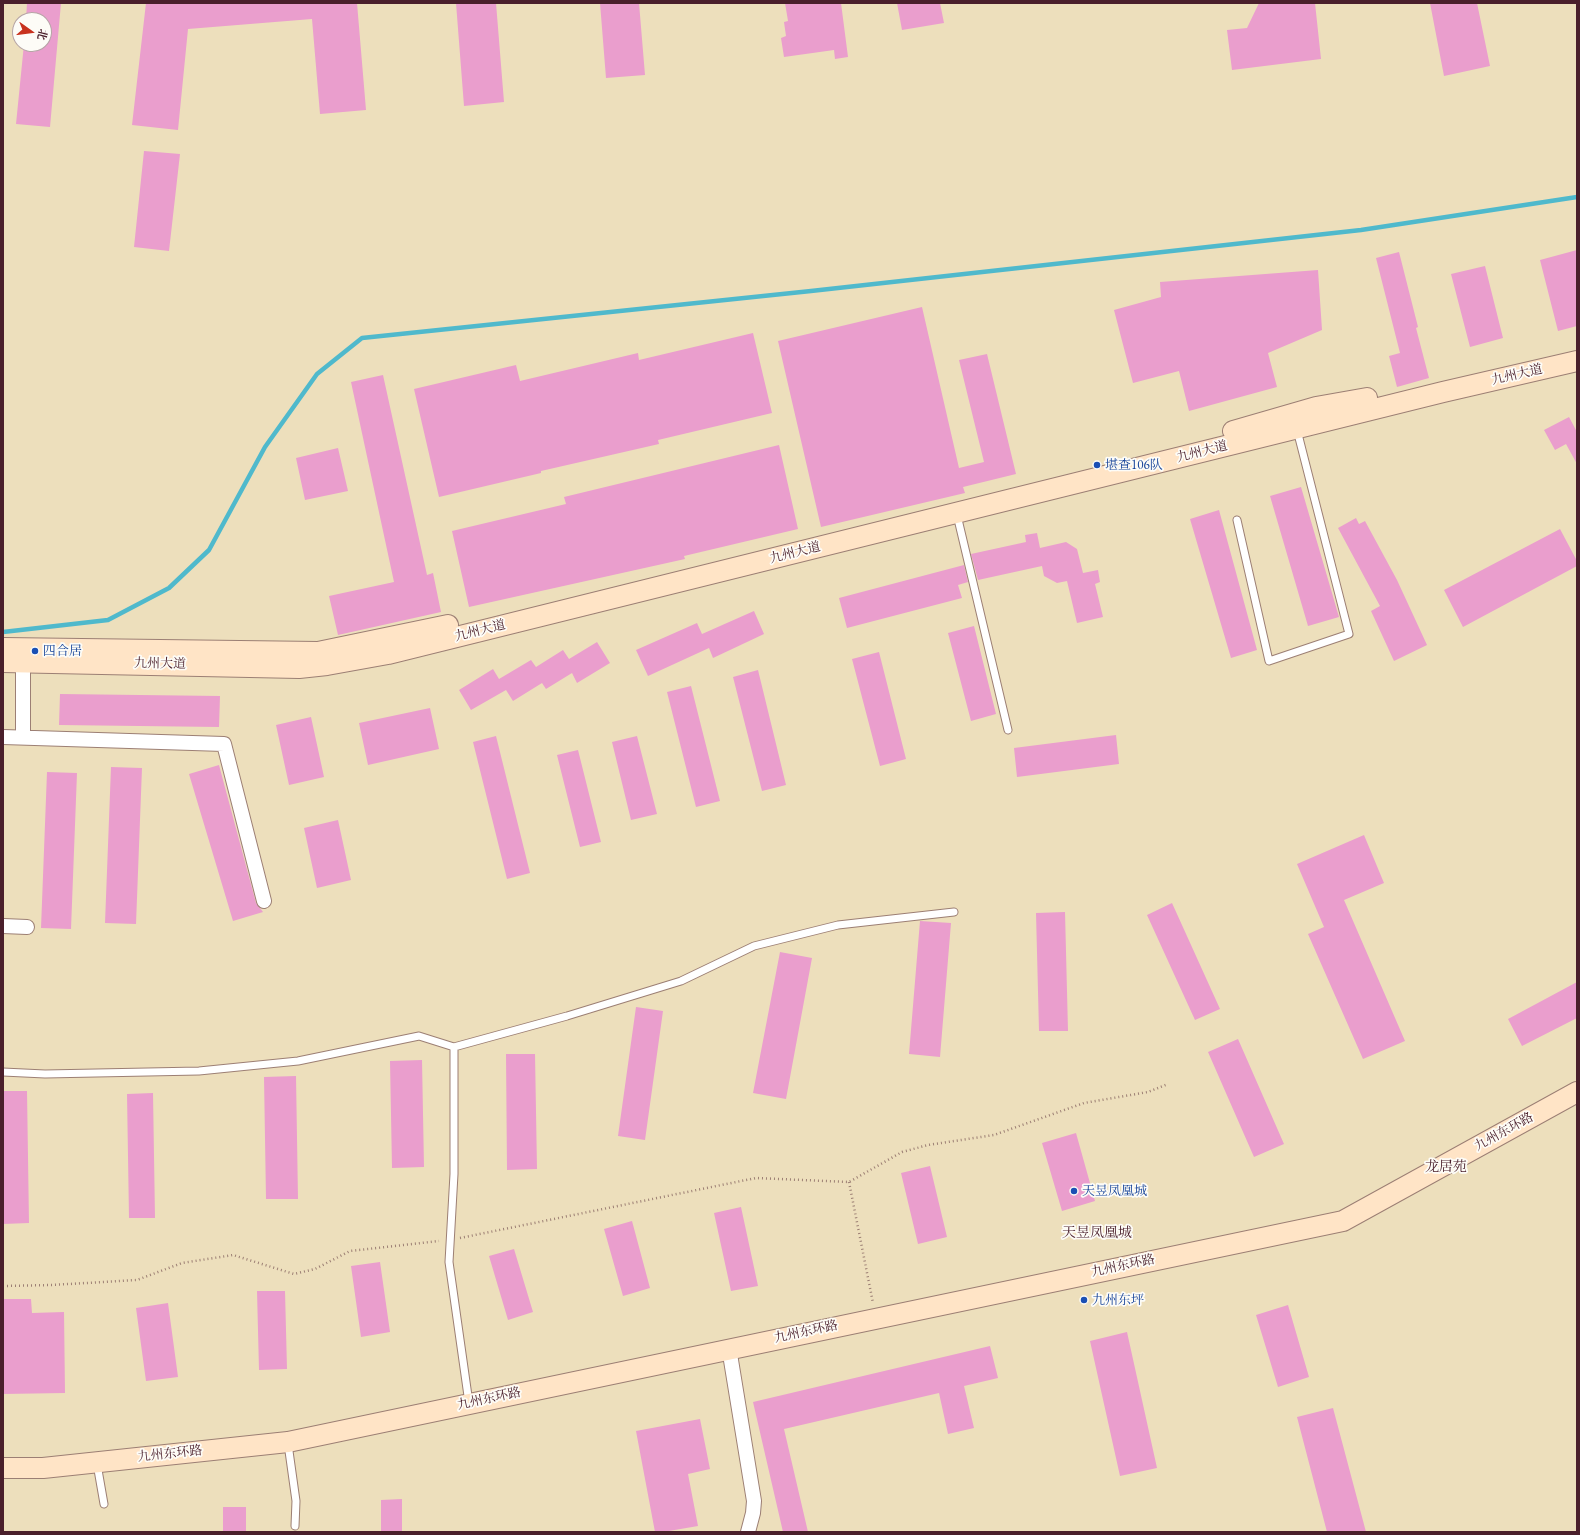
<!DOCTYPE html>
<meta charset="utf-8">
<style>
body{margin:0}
#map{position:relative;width:1580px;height:1535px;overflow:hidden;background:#eddfbc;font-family:"EB Garamond","Noto Serif SC",serif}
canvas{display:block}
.frame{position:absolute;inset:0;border:4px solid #4a1f2b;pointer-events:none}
.north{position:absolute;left:12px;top:12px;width:40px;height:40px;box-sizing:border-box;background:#fdfcf7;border:1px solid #b5a4a5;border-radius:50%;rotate:104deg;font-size:11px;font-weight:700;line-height:16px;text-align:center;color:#4a1f2b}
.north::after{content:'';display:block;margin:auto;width:14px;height:18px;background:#c8321e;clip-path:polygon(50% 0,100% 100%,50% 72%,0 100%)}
</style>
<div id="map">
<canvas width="1580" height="1535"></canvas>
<div class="frame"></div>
<div class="north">北</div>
</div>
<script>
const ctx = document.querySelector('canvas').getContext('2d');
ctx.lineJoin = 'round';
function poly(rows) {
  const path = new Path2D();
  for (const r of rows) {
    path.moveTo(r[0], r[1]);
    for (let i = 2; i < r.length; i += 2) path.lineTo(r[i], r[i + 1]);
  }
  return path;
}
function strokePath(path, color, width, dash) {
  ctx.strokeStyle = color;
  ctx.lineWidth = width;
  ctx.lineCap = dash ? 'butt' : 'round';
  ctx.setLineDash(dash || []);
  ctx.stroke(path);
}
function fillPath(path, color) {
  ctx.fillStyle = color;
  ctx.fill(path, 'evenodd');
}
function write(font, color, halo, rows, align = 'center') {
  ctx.font = font + ' "EB Garamond","Noto Serif SC",serif';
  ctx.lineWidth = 3.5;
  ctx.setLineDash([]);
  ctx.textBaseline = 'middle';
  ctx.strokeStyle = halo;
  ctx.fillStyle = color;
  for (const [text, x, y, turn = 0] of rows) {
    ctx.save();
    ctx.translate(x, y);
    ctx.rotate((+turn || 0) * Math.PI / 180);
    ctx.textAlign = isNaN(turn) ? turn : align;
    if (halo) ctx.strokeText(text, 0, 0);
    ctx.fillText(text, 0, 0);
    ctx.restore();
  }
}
strokePath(poly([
 [3,632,108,620,169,588,209,550,265,447,317,374,362,338,811,291,1361,230,1577,197]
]), '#4fb9cc', 4.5);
fillPath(poly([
 [27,3,61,3,50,127,16,124,24,44,44,44,44,20,26,20],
 [146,3,357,3,366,110,320,114,312,19,188,29,178,130,132,125],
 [456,3,496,3,504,102,464,106],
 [600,3,639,3,645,75,606,78],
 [785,3,841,3,848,57,835,59,834,50,784,57,781,38,786,36,784,22,788,21],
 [897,3,940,3,944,23,902,30],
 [1259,3,1315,3,1321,59,1232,70,1227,30,1247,28],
 [1430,3,1477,3,1490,66,1444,76],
 [144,151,180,154,169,251,134,247],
 [1577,250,1577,326,1558,331,1540,260],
 [1399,252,1418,327,1416,328,1429,378,1397,387,1389,356,1400,353,1376,258],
 [1485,266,1503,338,1470,347,1451,274],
 [1318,270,1322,330,1268,353,1277,387,1189,411,1179,371,1133,383,1114,310,1161,297,1160,282],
 [922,307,959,468,984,462,959,360,987,354,1016,474,963,487,965,493,821,527,778,341],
 [753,333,772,413,658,440,659,444,541,471,541,473,439,497,414,389,516,365,520,381,638,353,639,360],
 [383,375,427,575,433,573,441,612,338,635,329,596,394,582,351,382],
 [1569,417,1577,432,1577,464,1566,444,1555,450,1544,430],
 [779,445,798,529,684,556,685,559,469,607,452,531,566,504,564,497],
 [338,448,348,491,305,500,296,458],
 [1301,487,1339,617,1308,626,1270,496],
 [1219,510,1257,650,1231,658,1190,519],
 [1356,518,1359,524,1365,521,1397,580,1427,645,1394,661,1371,611,1380,606,1338,528],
 [1560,529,1577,561,1577,566,1463,627,1444,590],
 [1037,533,1040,548,1066,542,1077,549,1083,573,1098,570,1100,582,1095,584,1103,617,1077,623,1067,581,1057,583,1044,576,1042,566,978,580,971,554,1026,542,1025,535],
 [964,565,968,582,958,585,962,598,847,628,839,598],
 [754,611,764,634,713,658,709,648,648,676,636,650,697,623,702,634],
 [974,626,996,714,971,721,948,633],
 [597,642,610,663,577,683,572,673,546,689,542,683,513,701,506,690,471,710,459,690,493,669,499,679,531,660,536,667,563,650,569,659],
 [879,652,906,759,880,766,852,659],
 [758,670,786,785,762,791,733,677],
 [691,686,720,801,696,807,667,692],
 [60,694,220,696,219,727,59,725],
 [430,708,439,749,368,765,359,723],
 [311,717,324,777,289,785,276,725],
 [1116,735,1119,764,1017,777,1014,748],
 [496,736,530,873,507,879,473,742],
 [637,736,657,814,631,820,612,742],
 [578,750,601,842,580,847,557,755],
 [219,765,256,903,263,912,233,921,189,774],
 [111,767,142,768,136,924,105,923],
 [47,772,77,773,71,929,41,928],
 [338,820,351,880,317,888,304,828],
 [1364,835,1384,883,1344,900,1405,1041,1363,1059,1308,934,1324,927,1297,864],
 [1172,903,1220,1009,1195,1020,1147,915],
 [1065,912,1068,1031,1039,1031,1036,913],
 [920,921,951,923,940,1057,909,1054],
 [780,952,812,958,786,1099,753,1093],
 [1577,982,1577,1018,1522,1046,1508,1019],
 [636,1007,663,1011,645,1140,618,1136],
 [1238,1039,1284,1144,1254,1157,1208,1052],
 [506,1054,535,1054,537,1169,507,1170],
 [422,1060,424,1167,392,1168,390,1061],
 [296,1076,298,1199,266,1199,264,1077],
 [3,1091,27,1091,29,1223,3,1224],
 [153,1093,155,1218,129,1218,127,1094],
 [1076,1133,1095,1201,1062,1211,1042,1143],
 [930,1166,947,1237,918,1244,901,1173],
 [741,1207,758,1286,731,1291,714,1213],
 [632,1221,650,1288,623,1296,604,1229],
 [514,1249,533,1312,508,1320,489,1256],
 [380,1262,390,1332,361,1337,351,1266],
 [257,1291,285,1291,287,1369,259,1370],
 [3,1299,31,1299,32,1313,64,1312,65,1393,3,1394],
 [168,1303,178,1377,146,1381,136,1308],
 [1288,1305,1309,1377,1278,1387,1256,1315],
 [1127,1332,1157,1468,1120,1476,1090,1341],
 [990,1346,998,1378,964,1386,974,1428,948,1434,939,1393,784,1429,808,1532,783,1532,753,1402],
 [1333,1408,1366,1532,1327,1532,1297,1417],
 [700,1419,710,1469,688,1474,698,1526,663,1532,655,1532,636,1431],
 [402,1499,402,1532,381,1532,381,1500],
 [223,1507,246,1507,246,1532,223,1532]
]), '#ea9ecd');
const lane = poly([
 [957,515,1008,730],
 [1237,520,1269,661,1349,634,1297,430],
 [454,1047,454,1174,449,1262,469,1403],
 [3,1072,45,1074,199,1071,298,1061,419,1036,454,1047,567,1016,681,981,754,946,838,925,954,912],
 [288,1444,296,1501,295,1526],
 [97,1464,104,1504]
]);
const street = poly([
 [3,737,224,744,264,901],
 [23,737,23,663],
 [3,926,27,927],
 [729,1348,754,1501,753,1513,748,1532]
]);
const secondary = poly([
 [1233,431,1316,407,1367,398],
 [3,648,318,652,448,625],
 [3,662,299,668,327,665,388,654,1443,392,1577,361],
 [3,1468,43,1468,288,1442,1343,1221,1577,1092]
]);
strokePath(lane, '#9c7f74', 9);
strokePath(street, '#9c7f74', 16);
strokePath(secondary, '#9c7f74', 22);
strokePath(poly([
 [849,1182,873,1303],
 [460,1238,756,1178,849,1182,902,1152,928,1145,994,1135,1084,1103,1148,1092,1168,1084],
 [3,1286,52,1285,137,1280,182,1263,233,1255,294,1274,315,1269,350,1251,439,1241]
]), '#9c7f74', 2.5, [1, 3]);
strokePath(lane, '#fff', 7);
strokePath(street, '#fff', 14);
strokePath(secondary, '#ffe4c6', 20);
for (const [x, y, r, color] of [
 [1097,465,4,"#1a4fb4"],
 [35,651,4,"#1a4fb4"],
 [1074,1191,4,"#1a4fb4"],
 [1084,1300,4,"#1a4fb4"]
]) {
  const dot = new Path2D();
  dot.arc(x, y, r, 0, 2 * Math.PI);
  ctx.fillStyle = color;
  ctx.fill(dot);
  strokePath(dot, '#fdfcf7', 1.5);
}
write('13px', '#4a1f2b', '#fdfcf7', [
 ["九州大道",1517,375,-13],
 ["九州大道",1202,452,-14],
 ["九州大道",795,553,-14],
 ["九州大道",480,631,-14],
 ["九州大道",160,664,1],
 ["九州东环路",1504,1132,-29],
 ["九州东环路",1123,1266,-12],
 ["九州东环路",806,1332,-12],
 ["九州东环路",489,1399,-12],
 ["九州东环路",170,1454,-6]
]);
write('13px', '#164399', '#fdfcf7', [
 ["堪查106队",1105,465],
 ["四合居",43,651],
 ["天昱凤凰城",1082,1191],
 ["九州东坪",1092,1300]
], 'left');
write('14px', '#4a1f2b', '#fdfcf7', [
 ["龙居苑",1446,1167],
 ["天昱凤凰城",1097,1233]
]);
</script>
